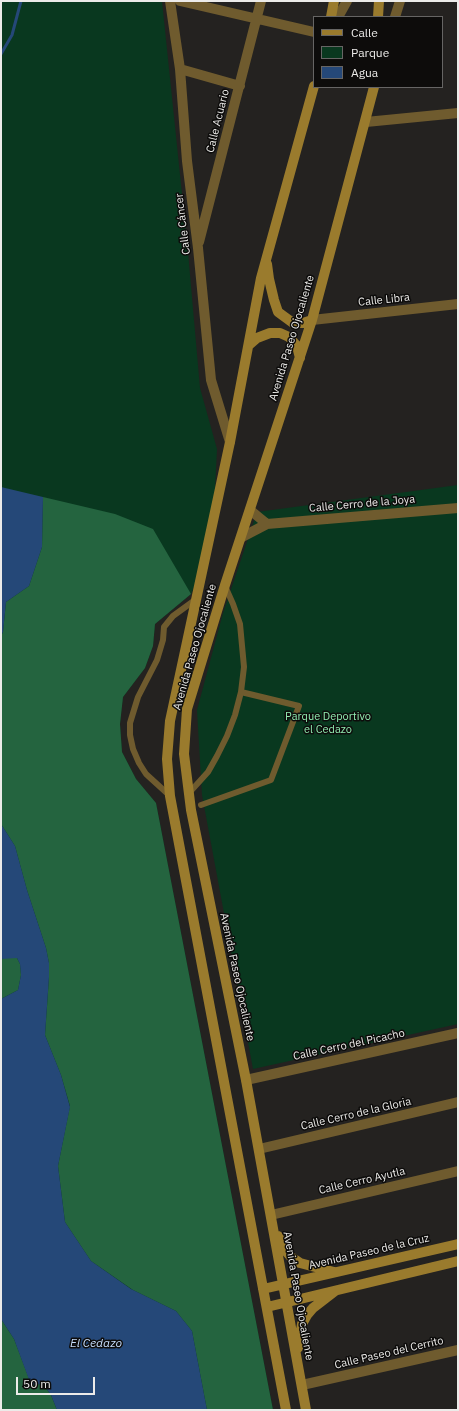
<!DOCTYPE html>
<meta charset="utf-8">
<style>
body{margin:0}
#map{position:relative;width:459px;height:1411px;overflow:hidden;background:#242220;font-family:"IBM Plex Sans",sans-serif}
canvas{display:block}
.frame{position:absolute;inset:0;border:2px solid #ecebe9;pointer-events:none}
.legend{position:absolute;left:313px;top:16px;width:130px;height:72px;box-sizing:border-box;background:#0d0c0b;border:1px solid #666564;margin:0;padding:5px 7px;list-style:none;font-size:12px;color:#ecebe9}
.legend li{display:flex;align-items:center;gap:8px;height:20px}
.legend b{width:20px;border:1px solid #666564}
.scale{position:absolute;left:16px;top:1377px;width:79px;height:18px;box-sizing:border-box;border:2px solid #ecebe9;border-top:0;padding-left:5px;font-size:12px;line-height:14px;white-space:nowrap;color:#ecebe9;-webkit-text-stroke:3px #0d0c0b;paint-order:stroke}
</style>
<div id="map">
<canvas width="459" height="1411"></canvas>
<div class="frame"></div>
<ul class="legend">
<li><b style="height:5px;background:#9a7b2d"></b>Calle</li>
<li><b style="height:11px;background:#09381f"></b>Parque</li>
<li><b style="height:11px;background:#254878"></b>Agua</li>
</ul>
<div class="scale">50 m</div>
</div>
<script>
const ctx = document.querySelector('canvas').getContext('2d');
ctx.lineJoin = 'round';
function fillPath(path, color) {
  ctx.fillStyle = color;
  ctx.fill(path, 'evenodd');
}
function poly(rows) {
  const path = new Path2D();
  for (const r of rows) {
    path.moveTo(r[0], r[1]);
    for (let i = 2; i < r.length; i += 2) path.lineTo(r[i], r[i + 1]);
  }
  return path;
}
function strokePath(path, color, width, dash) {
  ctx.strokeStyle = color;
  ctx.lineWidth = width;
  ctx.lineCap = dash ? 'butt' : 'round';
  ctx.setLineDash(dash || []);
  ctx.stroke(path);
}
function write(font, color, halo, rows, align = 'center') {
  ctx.font = font + ' "IBM Plex Sans",sans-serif';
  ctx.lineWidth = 3;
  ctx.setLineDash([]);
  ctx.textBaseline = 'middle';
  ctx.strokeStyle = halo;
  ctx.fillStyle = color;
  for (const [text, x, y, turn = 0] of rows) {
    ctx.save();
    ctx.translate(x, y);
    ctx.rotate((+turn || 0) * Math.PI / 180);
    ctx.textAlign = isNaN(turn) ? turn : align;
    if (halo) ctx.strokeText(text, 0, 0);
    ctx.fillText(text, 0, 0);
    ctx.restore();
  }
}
fillPath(poly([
 [1,1,162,1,188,252,200,388,217,449,214,510,200,575,191,594,155,624,153,646,145,668,123,697,120,724,122,752,136,779,156,803,273,1410,1,1410],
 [458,485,458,1024,253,1069,202,795,197,710,223,613,257,512]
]), '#09381f');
fillPath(poly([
 [43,497,115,514,153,529,191,594,155,624,153,646,145,668,123,697,120,724,122,752,136,779,156,803,273,1410,207,1410,192,1331,176,1311,133,1290,91,1261,65,1222,58,1166,70,1106,61,1075,45,1035,49,977,49,963,46,948,27,890,15,846,1,824,1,636,3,632,6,602,29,586,42,547],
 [4,958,17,958,20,964,21,975,18,990,1,999,1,959],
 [1,1319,14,1339,31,1384,43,1384,51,1395,57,1410,1,1410]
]), '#24643f');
fillPath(poly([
 [1,487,43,497,42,547,29,586,6,602,3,632,1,636],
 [1,824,15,846,27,890,46,948,49,963,49,977,45,1035,61,1075,70,1107,58,1166,65,1222,91,1261,131,1289,176,1311,192,1331,207,1410,57,1410,51,1395,43,1384,31,1385,14,1339,1,1319,1,999,18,990,21,975,20,964,17,958,1,959]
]), '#254878');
strokePath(poly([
 [1,54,12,35,21,1]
]), '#254878', 3);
strokePath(poly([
 [189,793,208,772,217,756,227,736,235,715,241,692,244,667,240,624,233,604,225,586],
 [169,795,146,774,139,763,133,749,130,735,130,723,138,697,157,660,163,640,164,627,173,616,195,600],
 [201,805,271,780,299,706,241,692]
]), '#6f5b2e', 6);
strokePath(poly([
 [170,1,180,69,187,161,198,248,211,380,230,442],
 [180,1,314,32],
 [338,17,347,1],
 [395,17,400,1],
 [180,69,240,86],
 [199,242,261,1],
 [312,320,458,304],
 [250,510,267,524],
 [242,537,267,524,458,508],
 [246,1080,458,1033],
 [259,1149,458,1102],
 [271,1215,458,1171],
 [302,1385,458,1350]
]), '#6f5b2e', 10);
strokePath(poly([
 [366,122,458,113]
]), '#6f5b2e', 10);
strokePath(poly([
 [331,17,334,1],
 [378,17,379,1],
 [267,264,269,279,274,300,278,312,293,323,303,323,312,320],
 [249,345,257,338,270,333,280,333,289,337,297,346,300,358],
 [278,1236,284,1249,291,1257,300,1263,334,1272],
 [263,1289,458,1244],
 [267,1307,458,1261],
 [298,1348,302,1324,307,1315,313,1308,335,1291],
 [286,1410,170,796,167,759,170,721,230,442,261,278,314,86],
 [306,1410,246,1080,191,810,184,754,187,709,225,585,312,320,374,87]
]), '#9a7b2d', 10);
write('11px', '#ecebe9', '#0d0c0b', [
 ["Calle Acuario",218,121,-76],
 ["Calle Cáncer",183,224,-97],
 ["Calle Libra",384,300,-6],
 ["Avenida Paseo Ojocaliente",292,338,-73],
 ["Calle Cerro de la Joya",362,504,-5],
 ["Avenida Paseo Ojocaliente",195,647,-74],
 ["Avenida Paseo Ojocaliente",237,977,78],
 ["Calle Cerro del Picacho",349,1045,-12],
 ["Calle Cerro de la Gloria",356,1114,-13],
 ["Calle Cerro Ayutla",362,1181,-13],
 ["Avenida Paseo de la Cruz",369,1252,-13],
 ["Avenida Paseo Ojocaliente",298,1296,80],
 ["Calle Paseo del Cerrito",389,1353,-13]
]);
write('11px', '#91ecb1', '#0d0c0b', [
 ["Parque Deportivo",328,717],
 ["el Cedazo",328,730]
]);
write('italic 12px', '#c7ddfc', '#0d0c0b', [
 ["El Cedazo",96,1344]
]);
</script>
